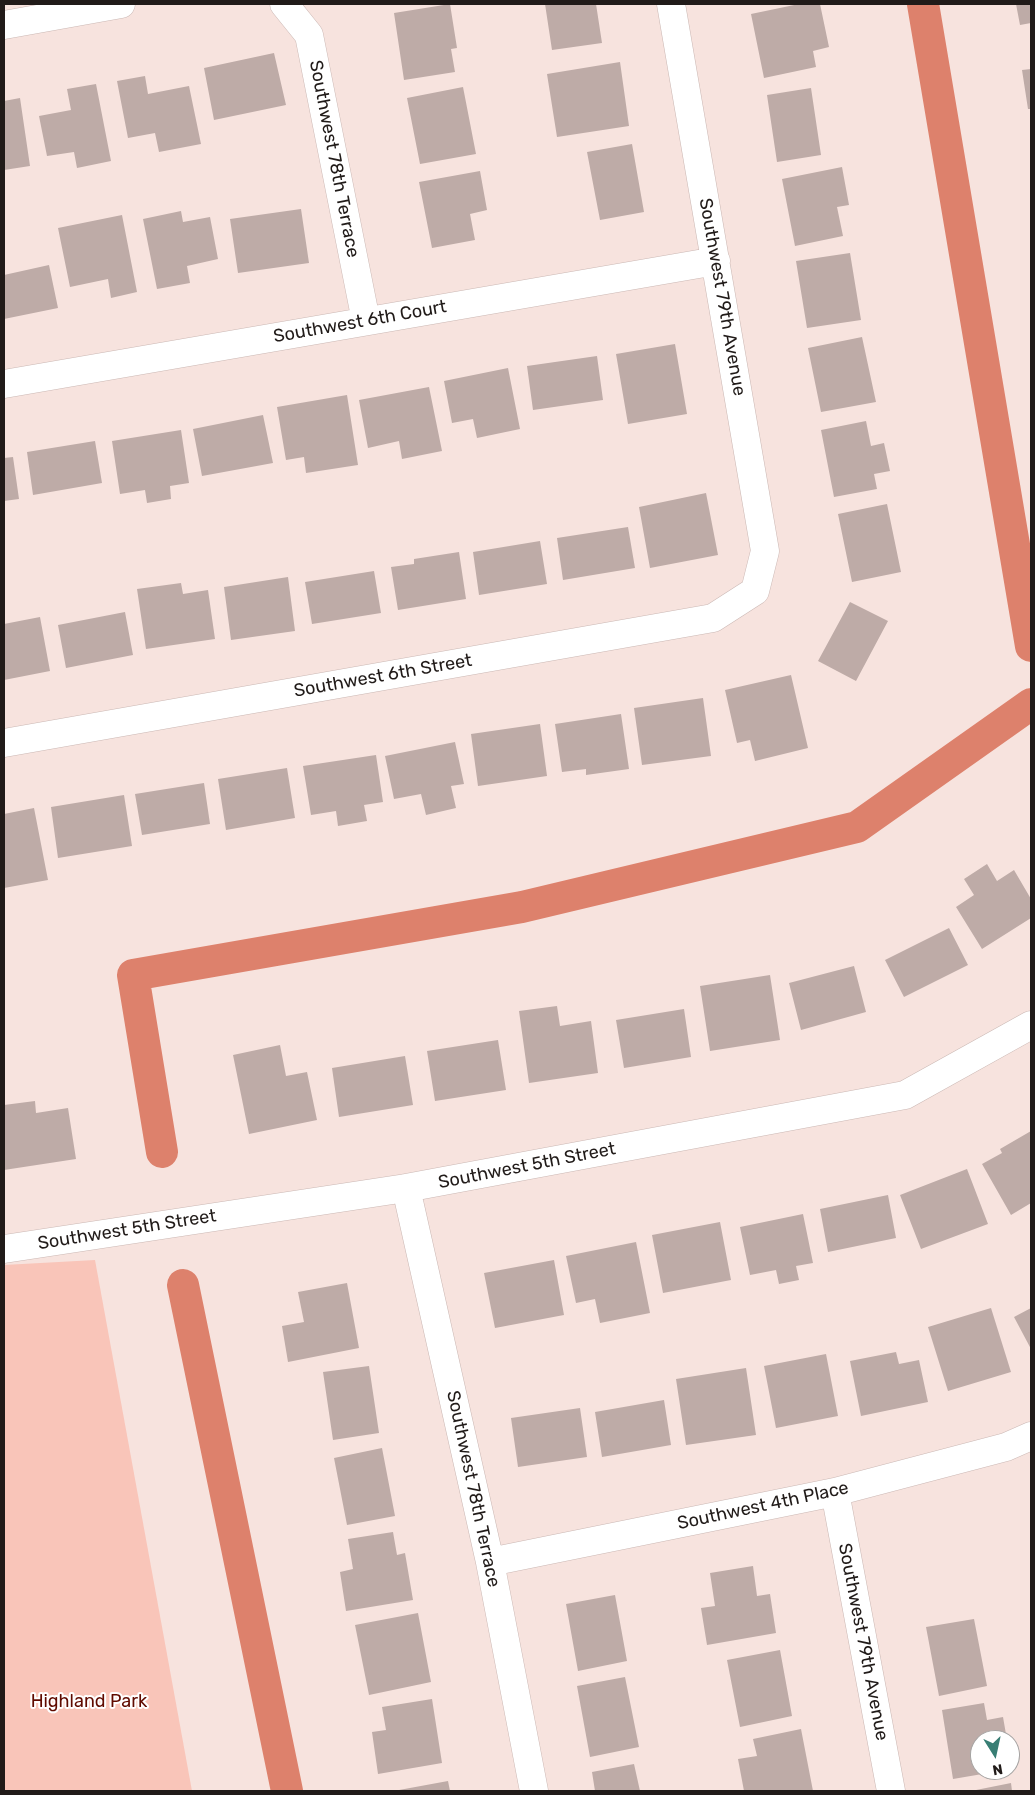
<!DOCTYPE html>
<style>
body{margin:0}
#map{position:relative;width:1035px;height:1795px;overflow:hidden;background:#f7e3de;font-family:Rubik,sans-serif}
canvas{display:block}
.frame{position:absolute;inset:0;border:5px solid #211b19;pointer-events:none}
.north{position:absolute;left:970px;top:1730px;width:50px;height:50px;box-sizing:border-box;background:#fff;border:1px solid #a6a4a3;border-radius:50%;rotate:170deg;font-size:14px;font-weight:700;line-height:20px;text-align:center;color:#211b19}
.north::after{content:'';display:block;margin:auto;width:18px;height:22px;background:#387e74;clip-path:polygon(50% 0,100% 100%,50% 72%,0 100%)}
</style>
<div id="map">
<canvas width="1035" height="1795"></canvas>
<div class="frame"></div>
<div class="north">N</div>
</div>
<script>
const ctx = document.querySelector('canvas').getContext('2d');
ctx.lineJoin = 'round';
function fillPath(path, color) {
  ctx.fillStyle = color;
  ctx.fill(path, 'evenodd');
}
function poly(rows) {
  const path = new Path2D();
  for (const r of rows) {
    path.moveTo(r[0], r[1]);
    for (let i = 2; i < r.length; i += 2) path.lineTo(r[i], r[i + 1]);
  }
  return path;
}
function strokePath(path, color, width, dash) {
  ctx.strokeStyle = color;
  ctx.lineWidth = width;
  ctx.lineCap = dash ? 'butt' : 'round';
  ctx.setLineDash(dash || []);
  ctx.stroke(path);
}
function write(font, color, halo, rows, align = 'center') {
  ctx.font = font + ' Rubik,sans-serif';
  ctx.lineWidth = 4;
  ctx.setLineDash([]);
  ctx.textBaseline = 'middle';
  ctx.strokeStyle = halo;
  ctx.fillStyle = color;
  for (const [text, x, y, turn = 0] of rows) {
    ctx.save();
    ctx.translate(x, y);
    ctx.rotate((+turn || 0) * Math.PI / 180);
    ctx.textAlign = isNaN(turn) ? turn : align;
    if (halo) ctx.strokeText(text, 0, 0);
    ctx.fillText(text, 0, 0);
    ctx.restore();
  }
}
fillPath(poly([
 [95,1260,192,1791,4,1791,4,1265]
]), '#f9c5b9');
strokePath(poly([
 [923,4,1031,646],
 [162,1152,133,975,522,907,857,827,1031,704],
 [183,1285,287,1791]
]), '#dd816c', 32);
fillPath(poly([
 [450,4,457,48,451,49,455,72,404,80,394,13],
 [545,4,596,4,602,43,552,50],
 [799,4,820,4,829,47,813,51,816,67,764,78,751,14],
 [1016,4,1031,4,1031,23,1020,25],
 [274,53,286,105,214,120,204,68],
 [620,62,629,126,557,137,547,74],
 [1031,69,1031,109,1028,109,1022,70],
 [145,76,148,94,189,86,201,144,159,152,155,133,128,138,117,81],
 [96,84,111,161,77,168,74,152,47,156,39,116,71,110,67,89],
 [463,87,476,154,420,164,407,98],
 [811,88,821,155,777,162,767,95],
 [20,98,30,166,4,170,4,101],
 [632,144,644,212,600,220,587,152],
 [842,167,849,205,837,207,843,236,795,246,782,179],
 [480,171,487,210,470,214,475,240,432,248,419,182],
 [301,209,309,263,238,273,230,219],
 [181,211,183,222,210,217,218,259,187,266,190,283,157,289,143,219],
 [122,215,137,292,111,298,108,279,70,287,58,228],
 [850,253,861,320,807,328,796,261],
 [49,265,58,308,4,319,4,275],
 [862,337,876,402,821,412,808,348],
 [675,344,687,414,628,424,616,354],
 [597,356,603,400,533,410,527,366],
 [508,368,520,429,477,438,473,419,452,423,444,381],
 [429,387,442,451,402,459,399,441,368,448,359,400],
 [347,395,358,465,306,473,304,457,286,460,277,407],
 [263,415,273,463,202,476,193,429],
 [866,421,871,446,884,443,890,471,874,474,877,489,834,497,821,430],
 [181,430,189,483,170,486,171,499,147,503,145,490,120,494,112,441],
 [95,441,102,483,33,495,27,452],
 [13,457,19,499,4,501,4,458],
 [706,493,718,555,650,568,639,507],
 [887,504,901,572,852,582,838,514],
 [628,527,635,568,563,580,557,538],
 [540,541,547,584,479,595,473,552],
 [459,552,466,599,398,610,391,567,414,564,414,559],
 [374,571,381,613,312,624,305,582],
 [288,577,295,631,231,640,224,587],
 [181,583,183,594,208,590,215,639,146,649,137,589],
 [850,602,888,621,856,681,818,661],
 [125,612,133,655,66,668,58,625],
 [40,617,50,671,4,680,4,624],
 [791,675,808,748,755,761,750,740,737,743,725,690],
 [703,698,711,756,642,765,634,708],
 [621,714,629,769,586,775,586,769,562,772,555,724],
 [540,724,547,776,478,786,471,734],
 [455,742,464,784,451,786,456,808,426,815,421,794,394,799,385,756],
 [376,755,383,802,364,805,367,821,338,826,336,811,311,815,303,766],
 [287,768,295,818,226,830,218,779],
 [204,783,210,824,142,835,135,794],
 [124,795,132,846,58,858,51,807],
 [34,808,48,880,4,888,4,814],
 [987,864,997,881,1014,870,1031,899,1031,918,982,949,956,907,974,895,964,879],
 [949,928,968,965,904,997,885,960],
 [854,966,866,1012,801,1030,789,983],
 [770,975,780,1040,710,1051,700,986],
 [557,1006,560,1026,591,1021,598,1073,529,1083,519,1011],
 [684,1009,691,1057,624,1068,616,1020],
 [498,1040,506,1090,435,1101,427,1051],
 [280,1045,286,1076,307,1072,317,1120,249,1134,233,1055],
 [405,1056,413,1105,339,1117,332,1068],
 [35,1101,36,1113,68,1108,76,1159,4,1170,4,1105],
 [1031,1131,1031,1203,1011,1215,982,1164,1002,1153,1000,1149],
 [967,1169,988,1224,921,1249,900,1195],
 [888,1195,896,1238,828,1252,820,1209],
 [803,1214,813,1263,796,1266,799,1280,779,1284,776,1270,750,1275,740,1227],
 [720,1222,731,1280,663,1293,652,1235],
 [636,1242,650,1313,600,1323,595,1299,576,1303,566,1256],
 [554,1260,564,1315,495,1328,484,1273],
 [347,1283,359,1348,288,1362,282,1326,304,1322,298,1292],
 [991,1308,1011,1372,948,1391,928,1327],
 [1031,1308,1031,1349,1014,1317],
 [896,1352,899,1364,919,1360,928,1402,861,1416,850,1361],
 [826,1354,838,1416,776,1428,764,1366],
 [369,1366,379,1433,333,1440,323,1372],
 [746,1368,756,1435,686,1445,676,1379],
 [664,1400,671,1445,602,1457,595,1412],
 [580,1408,587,1457,518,1467,511,1418],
 [382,1448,395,1516,347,1525,334,1458],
 [393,1532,397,1555,405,1553,413,1600,346,1611,340,1572,353,1569,348,1539],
 [753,1566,757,1596,770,1594,776,1633,707,1645,701,1608,715,1606,710,1573],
 [615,1595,627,1661,578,1671,566,1604],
 [418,1613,431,1682,369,1695,355,1625],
 [974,1619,987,1686,939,1696,926,1627],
 [780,1650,792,1716,740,1727,727,1660],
 [625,1677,639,1747,590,1757,577,1686],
 [432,1699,442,1763,378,1774,372,1732,386,1730,382,1707],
 [984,1703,987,1720,1003,1717,1007,1740,980,1740,980,1770,1000,1771,953,1779,942,1710],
 [801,1729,813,1791,744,1791,738,1759,757,1756,753,1739],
 [634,1764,640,1791,595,1791,592,1772],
 [448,1781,450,1791,399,1791,399,1790],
 [1011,1783,1012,1791,976,1791,976,1790]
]), '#beaba7');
const minor = poly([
 [284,4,309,35,366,321],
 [4,25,121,4],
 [4,384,716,261],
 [4,743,713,618,755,591,765,551,671,4],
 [406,1188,490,1562,534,1791],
 [4,1249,406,1188,905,1095,1031,1025],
 [835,1492,891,1791],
 [490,1562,835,1492,1006,1447,1031,1436]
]);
strokePath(minor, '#cbb8b4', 29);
strokePath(minor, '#fff', 28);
write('18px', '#211b19', '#fff', [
 ["Southwest 78th Terrace",334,159,79],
 ["Southwest 79th Avenue",722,297,80],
 ["Southwest 6th Court",360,322,-10],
 ["Southwest 6th Street",383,676,-10],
 ["Southwest 5th Street",527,1166,-11],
 ["Southwest 5th Street",127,1230,-9],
 ["Southwest 78th Terrace",473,1489,78],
 ["Southwest 4th Place",763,1506,-12],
 ["Southwest 79th Avenue",863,1642,79]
]);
write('18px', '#600b00', '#fff', [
 ["Highland Park",89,1702]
]);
</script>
